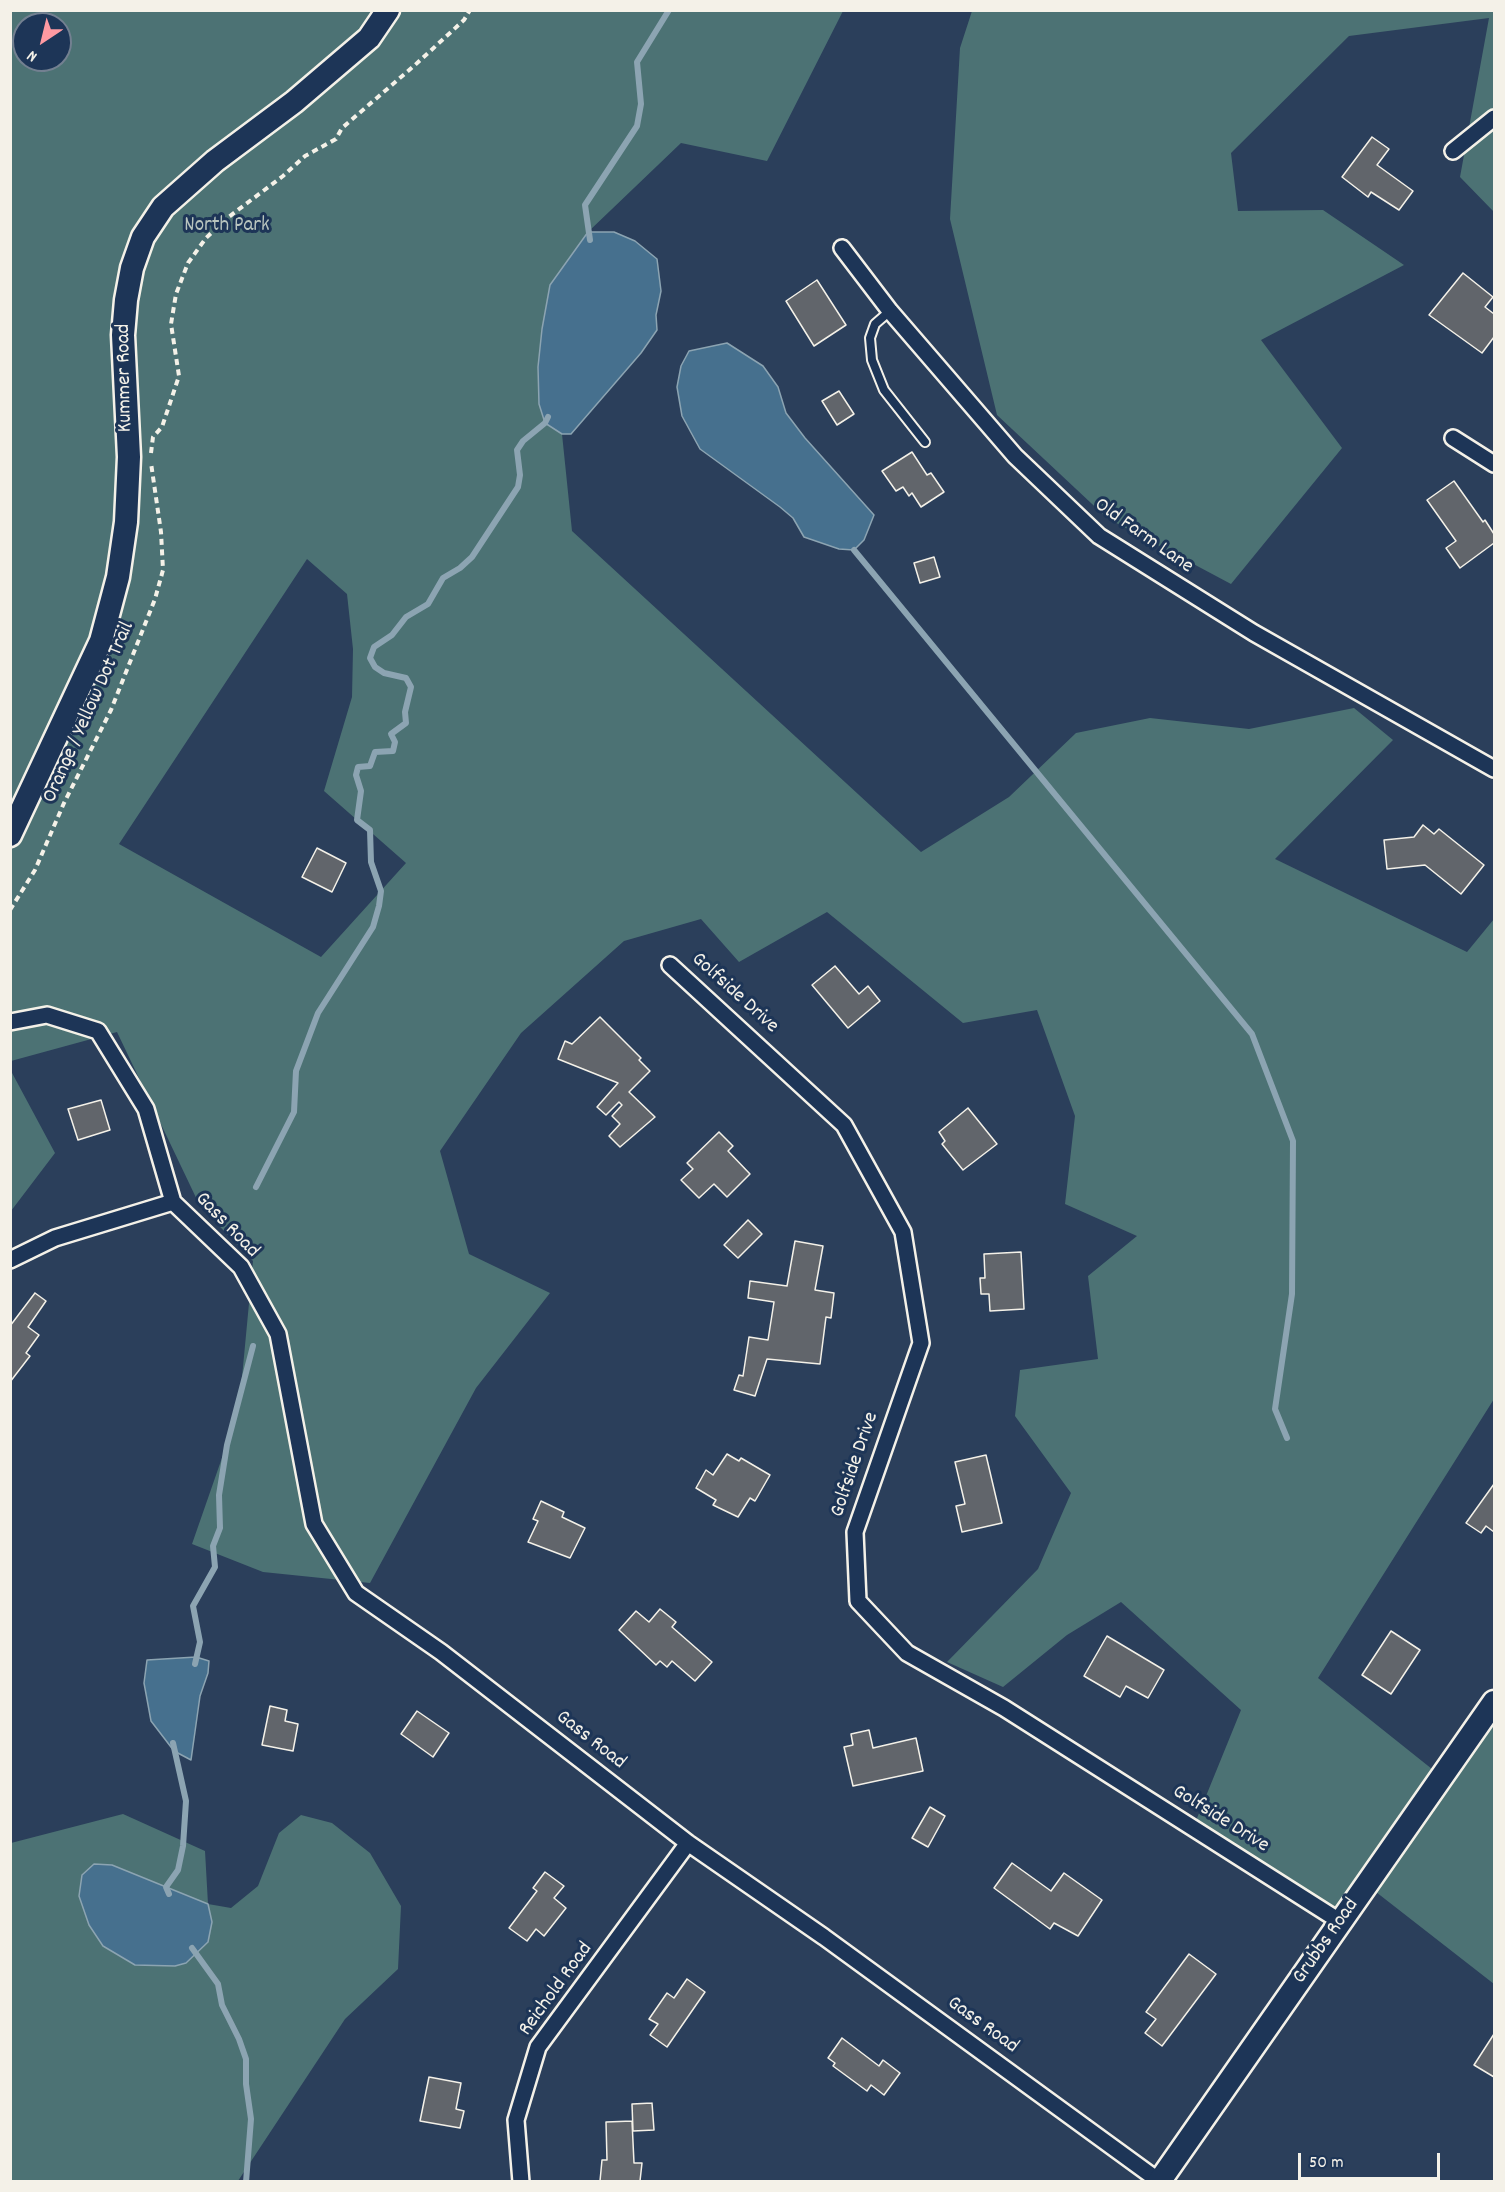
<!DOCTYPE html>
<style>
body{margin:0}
#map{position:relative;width:1505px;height:2192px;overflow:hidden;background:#2b3f5b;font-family:Dekko,sans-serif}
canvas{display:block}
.frame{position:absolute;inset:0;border:12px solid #f4f1e8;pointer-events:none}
.north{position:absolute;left:12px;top:12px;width:60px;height:60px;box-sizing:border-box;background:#1d3557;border:2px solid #738091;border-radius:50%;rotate:215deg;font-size:16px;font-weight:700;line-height:24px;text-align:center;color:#f4f1e8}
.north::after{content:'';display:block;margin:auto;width:21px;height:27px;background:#ff9aa2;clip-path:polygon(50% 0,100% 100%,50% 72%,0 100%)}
.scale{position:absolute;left:1298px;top:2153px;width:142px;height:27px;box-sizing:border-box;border:3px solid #f4f1e8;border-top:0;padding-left:8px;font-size:18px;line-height:21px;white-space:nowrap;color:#f4f1e8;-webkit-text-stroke:4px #1d3557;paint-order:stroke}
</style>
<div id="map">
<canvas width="1505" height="2192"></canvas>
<div class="frame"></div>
<div class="north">N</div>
<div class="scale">50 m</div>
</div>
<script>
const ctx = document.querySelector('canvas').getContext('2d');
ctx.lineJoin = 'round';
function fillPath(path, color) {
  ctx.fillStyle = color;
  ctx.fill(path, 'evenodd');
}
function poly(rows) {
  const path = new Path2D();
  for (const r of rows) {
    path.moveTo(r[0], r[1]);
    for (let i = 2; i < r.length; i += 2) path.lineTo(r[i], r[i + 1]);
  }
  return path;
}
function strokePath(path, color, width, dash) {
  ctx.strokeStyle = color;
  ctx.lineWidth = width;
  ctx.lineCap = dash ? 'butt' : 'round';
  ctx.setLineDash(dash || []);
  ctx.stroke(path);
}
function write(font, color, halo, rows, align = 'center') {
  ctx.font = font + ' Dekko,sans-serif';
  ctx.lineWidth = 6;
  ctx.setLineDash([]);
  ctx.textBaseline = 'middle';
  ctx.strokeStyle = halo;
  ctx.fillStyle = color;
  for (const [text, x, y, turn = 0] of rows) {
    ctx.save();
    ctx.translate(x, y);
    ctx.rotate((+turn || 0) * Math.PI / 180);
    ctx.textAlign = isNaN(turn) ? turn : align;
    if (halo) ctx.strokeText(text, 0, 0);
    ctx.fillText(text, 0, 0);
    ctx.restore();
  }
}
fillPath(poly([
 [10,11,843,11,767,161,681,143,588,232,550,285,538,367,545,423,562,434,572,531,921,852,1009,797,1076,733,1150,718,1249,729,1354,708,1393,740,1275,859,1467,952,1494,919,1494,1399,1318,1678,1442,1777,1494,1702,1494,1984,1367,1885,1341,1922,1193,1828,1241,1710,1121,1602,1067,1635,1003,1687,947,1662,1038,1569,1071,1493,1015,1416,1020,1370,1098,1359,1088,1276,1137,1236,1065,1204,1075,1116,1037,1010,963,1023,827,912,739,962,701,919,624,941,521,1033,440,1151,469,1254,550,1293,476,1388,370,1583,263,1572,192,1544,239,1409,253,1261,200,1206,117,1032,11,1061],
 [24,24,60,24,60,60,24,60],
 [307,559,347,594,353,649,352,697,324,791,406,863,321,957,119,844],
 [972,11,1494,11,1494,212,1460,177,1489,18,1349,36,1231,153,1238,211,1323,210,1404,265,1261,340,1342,448,1231,584,1107,518,997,415,950,219,960,48],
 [11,1071,55,1153,11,1211,10,1211],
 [123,1814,205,1851,208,1904,231,1908,258,1886,279,1833,301,1815,332,1823,370,1853,401,1906,398,1969,345,2019,238,2181,11,2182,11,1843]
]), '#4c7274');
const water = poly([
 [588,232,614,232,635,241,657,259,661,291,656,315,657,330,641,353,571,434,562,434,545,423,539,404,538,367,542,329,550,285,588,232],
 [727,343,763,366,778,387,786,413,805,438,874,515,864,540,854,550,839,549,804,537,793,518,780,507,700,449,682,416,677,387,681,366,689,351,727,343],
 [196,1657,209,1661,208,1673,200,1696,191,1760,174,1751,151,1721,144,1683,147,1660,196,1657],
 [94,1864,112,1865,208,1904,212,1922,208,1942,186,1963,175,1966,135,1965,103,1946,89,1925,79,1896,82,1875,94,1864]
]);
fillPath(water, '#46708e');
strokePath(water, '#8ca4b2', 1.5);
strokePath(poly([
 [590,240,585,205,637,126,641,104,637,62,669,10],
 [854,550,1252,1034,1293,1141,1292,1294,1275,1409,1287,1438],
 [256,1187,294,1112,296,1071,318,1013,373,927,379,906,381,891,371,862,370,830,357,820,361,791,356,775,358,767,370,766,375,752,393,751,395,742,391,734,406,723,405,712,411,687,406,678,384,673,375,667,370,658,374,647,392,635,406,617,428,604,443,578,460,568,472,557,518,487,520,475,517,450,523,441,545,423,548,417],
 [195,1664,200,1642,193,1606,215,1567,213,1546,220,1528,219,1495,227,1445,253,1346],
 [169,1894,166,1887,178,1870,183,1846,186,1801,173,1743],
 [192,1948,218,1984,222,2005,239,2039,246,2059,246,2084,251,2119,246,2182]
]), '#8ca4b2', 6);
const building = poly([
 [1372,137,1389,149,1377,165,1413,191,1399,210,1371,192,1368,197,1342,177,1372,137],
 [1463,273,1493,297,1485,307,1494,314,1494,337,1482,353,1429,315,1463,273],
 [817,280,846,325,814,346,786,301,817,280],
 [839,391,854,414,837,425,822,401,839,391],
 [912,452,927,475,931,473,944,492,921,507,912,493,909,496,903,487,896,491,882,471,912,452],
 [1454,481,1483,522,1485,520,1494,534,1494,543,1460,568,1446,548,1456,541,1427,500,1454,481],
 [934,557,940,577,920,583,914,563,934,557],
 [1423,825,1434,834,1439,829,1484,865,1461,894,1425,865,1387,869,1384,840,1414,837,1423,825],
 [317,848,346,863,332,892,302,877,317,848],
 [835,966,859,994,868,986,880,1001,848,1028,812,985,835,966],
 [600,1017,641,1058,639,1060,650,1071,629,1092,655,1117,620,1147,609,1136,620,1124,612,1116,622,1105,619,1102,606,1115,597,1107,618,1083,558,1059,565,1041,572,1044,600,1017],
 [101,1100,110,1130,78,1140,68,1109,101,1100],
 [968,1108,997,1144,963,1170,942,1144,945,1141,939,1132,968,1108],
 [719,1132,733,1146,728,1151,750,1174,727,1197,714,1184,699,1198,681,1180,693,1169,687,1163,719,1132],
 [748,1220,762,1234,738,1258,724,1245,748,1220],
 [795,1241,823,1246,815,1290,834,1293,831,1318,826,1317,820,1364,767,1359,755,1396,734,1390,739,1375,743,1376,749,1337,768,1340,774,1302,748,1298,750,1281,787,1286,795,1241],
 [1021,1252,1024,1309,990,1311,989,1294,981,1294,980,1278,985,1278,984,1254,1021,1252],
 [35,1293,46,1301,28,1327,39,1335,26,1353,30,1356,10,1382,10,1326,35,1293],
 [727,1454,739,1461,741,1458,770,1475,755,1501,750,1498,738,1517,713,1505,716,1500,696,1488,706,1470,713,1475,727,1454],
 [986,1455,1002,1523,962,1532,956,1506,965,1504,955,1462,986,1455],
 [1494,1484,1494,1532,1486,1526,1481,1533,1466,1523,1494,1484],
 [541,1501,564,1512,562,1517,585,1528,570,1558,528,1542,538,1521,533,1519,541,1501],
 [660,1609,676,1622,672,1627,712,1662,695,1681,672,1661,667,1667,660,1661,656,1665,619,1630,636,1611,649,1622,660,1609],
 [1391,1631,1420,1650,1391,1694,1362,1675,1391,1631],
 [1107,1636,1164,1670,1148,1698,1126,1686,1120,1697,1084,1676,1107,1636],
 [270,1706,287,1710,285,1721,298,1724,293,1751,262,1745,270,1706],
 [417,1711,449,1733,433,1757,401,1734,417,1711],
 [869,1730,873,1748,916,1738,923,1771,853,1786,844,1747,853,1745,851,1734,869,1730],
 [930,1807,945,1816,928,1847,912,1838,930,1807],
 [1012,1863,1051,1891,1064,1873,1102,1900,1078,1936,1054,1923,1050,1929,994,1888,1012,1863],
 [545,1872,564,1886,554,1898,566,1908,544,1936,536,1929,527,1941,509,1928,537,1891,533,1888,545,1872],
 [1189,1954,1216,1974,1162,2046,1145,2033,1156,2019,1146,2012,1189,1954],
 [687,1979,705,1992,667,2047,650,2035,658,2024,649,2019,667,1993,674,1998,687,1979],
 [1494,2034,1494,2077,1474,2065,1494,2034],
 [842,2038,879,2066,883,2060,900,2073,884,2095,871,2085,867,2091,833,2066,835,2063,828,2058,842,2038],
 [429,2077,461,2083,456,2109,464,2111,460,2128,420,2121,429,2077],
 [652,2103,654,2130,633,2131,632,2104,652,2103],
 [632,2121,634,2163,642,2163,640,2181,600,2181,602,2160,607,2160,606,2122,632,2121]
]);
fillPath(building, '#61656b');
strokePath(building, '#f4f1e8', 1.5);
const lane = poly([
 [890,311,875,324,870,338,872,360,884,390,925,442]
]);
const street = poly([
 [1453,151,1494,118],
 [842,248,890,311,1015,456,1099,536,1254,633,1494,769],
 [1453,438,1494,464],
 [670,965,844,1125,903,1232,921,1343,855,1532,858,1601,907,1653,1004,1708,1341,1922],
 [10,1022,47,1015,98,1031,146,1109,173,1202,55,1238,10,1260],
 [173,1202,241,1267,278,1334,314,1524,356,1593,441,1652,688,1843,824,1937,1159,2181],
 [521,2182,516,2120,538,2047,688,1843]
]);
const secondary = poly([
 [10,835,101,641,118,577,126,522,129,457,123,335,126,300,132,268,143,237,163,207,215,161,294,102,369,38,388,10],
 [1159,2182,1494,1702]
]);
strokePath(lane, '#f4f1e8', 12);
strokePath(street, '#f4f1e8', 20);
strokePath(secondary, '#f4f1e8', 27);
strokePath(poly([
 [151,453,153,437,162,427,179,376,171,324,176,294,188,263,206,238,226,219,283,176,305,156,336,139,342,128,415,65,464,20,470,10],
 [10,910,35,870,64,803,111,710,155,599,163,570,161,532,151,463]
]), '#f4f1e8', 4, [6, 4.5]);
strokePath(lane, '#1d3557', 8);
strokePath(street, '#1d3557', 15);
strokePath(secondary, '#1d3557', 22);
write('21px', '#b9c5bf', '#1d3557', [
 ["North Park",227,227]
]);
write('21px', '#f4f1e8', '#1d3557', [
 ["Kummer Road",126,378,-91],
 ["Old Farm Lane",1143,537,35],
 ["Orange / Yellow Dot Trail",90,713,-66],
 ["Golfside Drive",734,994,42],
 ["Gass Road",226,1226,46],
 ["Golfside Drive",856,1465,-71],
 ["Gass Road",590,1741,38],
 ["Golfside Drive",1220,1820,32],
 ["Grubbs Road",1327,1942,-55],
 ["Reichold Road",557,1990,-54],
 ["Gass Road",982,2026,36]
]);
</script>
